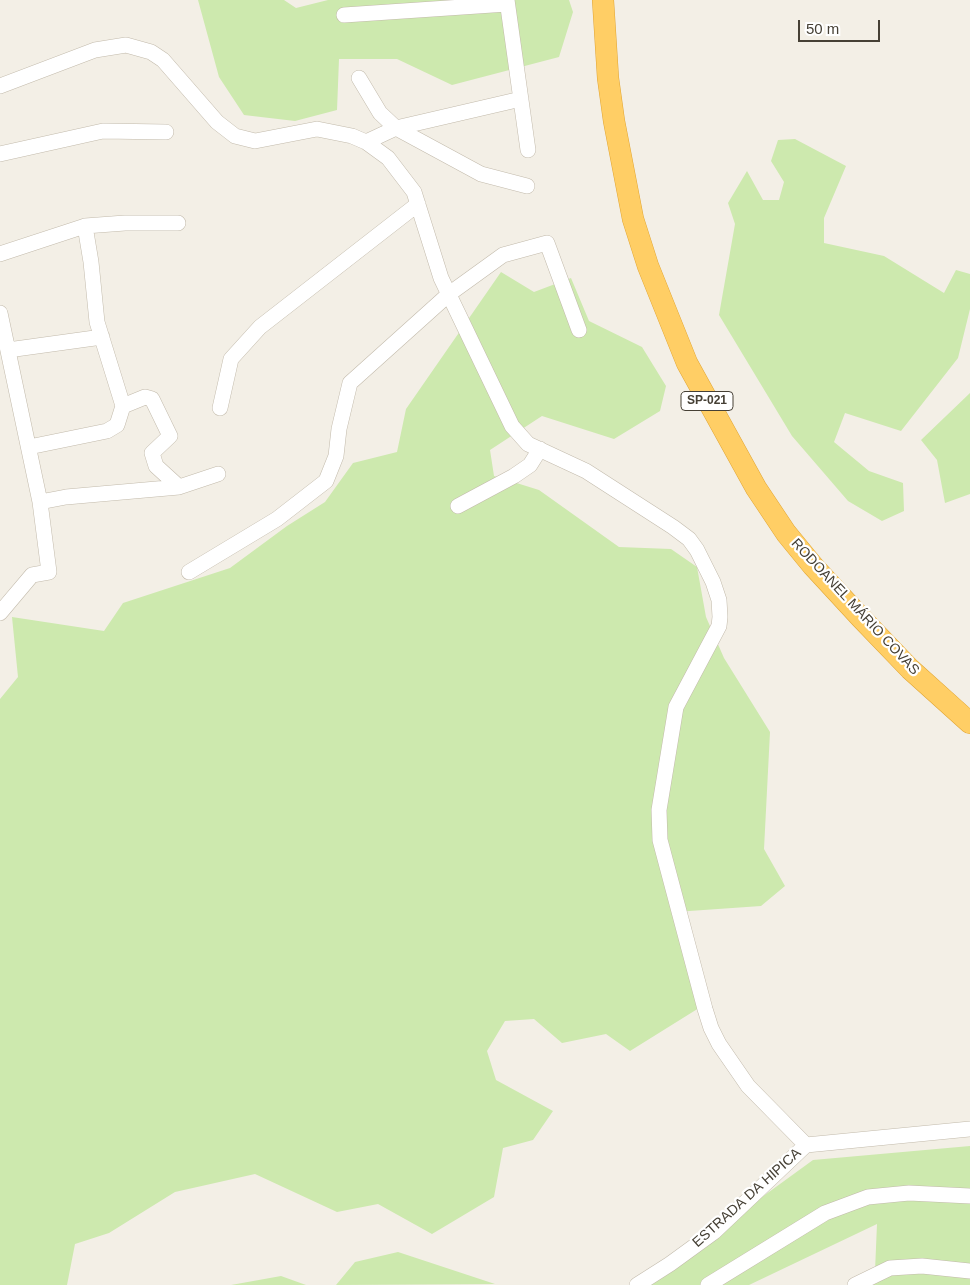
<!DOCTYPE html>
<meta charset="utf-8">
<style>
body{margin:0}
#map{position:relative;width:970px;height:1285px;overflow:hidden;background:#f3efe6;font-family:Helvetica,sans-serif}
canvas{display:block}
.scale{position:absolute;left:798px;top:20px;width:82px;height:22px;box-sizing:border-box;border:2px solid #464035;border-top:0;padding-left:6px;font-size:15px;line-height:18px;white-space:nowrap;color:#464035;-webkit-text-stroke:4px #fff;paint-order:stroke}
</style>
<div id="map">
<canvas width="970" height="1285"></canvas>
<div class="scale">50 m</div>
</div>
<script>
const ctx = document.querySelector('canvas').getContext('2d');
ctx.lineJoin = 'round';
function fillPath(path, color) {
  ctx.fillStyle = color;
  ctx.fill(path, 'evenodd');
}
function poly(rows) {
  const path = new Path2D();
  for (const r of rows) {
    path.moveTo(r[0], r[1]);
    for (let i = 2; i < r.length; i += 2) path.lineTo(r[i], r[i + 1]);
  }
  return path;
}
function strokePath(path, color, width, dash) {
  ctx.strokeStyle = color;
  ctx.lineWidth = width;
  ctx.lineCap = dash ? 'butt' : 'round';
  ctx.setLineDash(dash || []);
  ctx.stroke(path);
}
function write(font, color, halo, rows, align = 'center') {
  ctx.font = font + ' Helvetica,sans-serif';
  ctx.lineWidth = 4.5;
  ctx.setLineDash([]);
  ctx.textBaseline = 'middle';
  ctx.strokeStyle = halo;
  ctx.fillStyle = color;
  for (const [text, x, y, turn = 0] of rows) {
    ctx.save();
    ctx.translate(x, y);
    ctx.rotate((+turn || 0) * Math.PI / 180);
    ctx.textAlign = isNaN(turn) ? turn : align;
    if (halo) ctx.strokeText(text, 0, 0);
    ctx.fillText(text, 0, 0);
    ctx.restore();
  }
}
fillPath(poly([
 [198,0,284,0,296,8,328,0,569,0,573,12,559,57,452,85,397,59,339,59,337,110,295,121,244,115,219,77],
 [795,139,846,166,824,218,824,243,884,256,944,293,956,270,970,274,970,309,958,358,901,431,845,413,834,442,869,471,903,483,904,511,882,521,848,501,792,436,719,315,735,224,728,203,747,171,763,200,779,200,784,182,771,161,778,140],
 [501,272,534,292,571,278,589,321,642,347,666,386,660,411,614,439,542,416,490,450,494,476,539,490,619,547,671,549,697,567,706,617,724,658,770,732,764,849,785,886,761,906,675,912,699,1008,630,1051,606,1034,562,1043,534,1019,505,1021,487,1051,496,1080,553,1111,533,1140,503,1148,494,1197,432,1234,378,1204,337,1212,255,1174,175,1192,109,1233,75,1244,67,1285,0,1285,0,699,18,677,12,617,104,631,123,603,230,568,287,526,325,502,353,463,397,452,406,409],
 [970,393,970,494,945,503,937,460,921,440],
 [970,1146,970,1285,859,1285,875,1271,877,1224,749,1285,641,1285,813,1160],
 [398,1252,495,1284,336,1285,355,1262],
 [281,1276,306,1285,231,1285]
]), '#cde9ae');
const minor = poly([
 [507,0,528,150],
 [344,15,507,4],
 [359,78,380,113,396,128,521,99],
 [0,86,95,50,126,45,151,52,163,60,217,122,235,136,255,141,317,129,352,136,366,142,388,158,414,192,441,278,512,426,528,444,586,471,673,527,689,539,697,550,713,582,719,600,720,617,719,626,676,707,659,810,660,840,705,1009,711,1028,719,1044,748,1086,806,1145],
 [366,142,396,128,481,174,527,186],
 [0,154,103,131,166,132],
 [85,226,91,262,97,322,123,406,145,397,152,399,170,436,152,453,156,466,179,487,218,474],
 [0,254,85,226,125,223,178,223],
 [0,313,40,502,49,572,32,575,0,613],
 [8,350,102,337],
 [220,408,231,359,260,327,418,204],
 [29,447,107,431,117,425,123,406],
 [40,502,66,497,179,487],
 [458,506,514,476,530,465,540,449],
 [189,572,277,519,326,481,336,456,339,429,350,383,449,294,503,255,547,243,579,330],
 [806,1145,970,1129],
 [637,1285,670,1264,714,1232,806,1145],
 [708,1285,825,1213,868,1197,909,1193,970,1196],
 [855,1285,890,1268,922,1266,970,1271]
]);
const highway = poly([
 [603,0,608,78,614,121,633,219,648,266,687,363,756,488,786,533,813,566,861,618,910,669,970,723]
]);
strokePath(minor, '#c2baab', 16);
strokePath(highway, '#e0a433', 22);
strokePath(minor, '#fff', 15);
strokePath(highway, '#ffce65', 21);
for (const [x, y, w] of [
 [707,401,52]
]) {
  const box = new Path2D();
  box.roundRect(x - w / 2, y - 9.5, w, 19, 4);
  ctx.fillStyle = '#fff';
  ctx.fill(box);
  strokePath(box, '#464035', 1);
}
write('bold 12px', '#464035', null, [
 ["SP-021",707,401]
]);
write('14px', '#464035', '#fff', [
 ["RODOANEL MÁRIO COVAS",855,607,47],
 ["ESTRADA DA HIPICA",747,1198,-42]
]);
</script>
